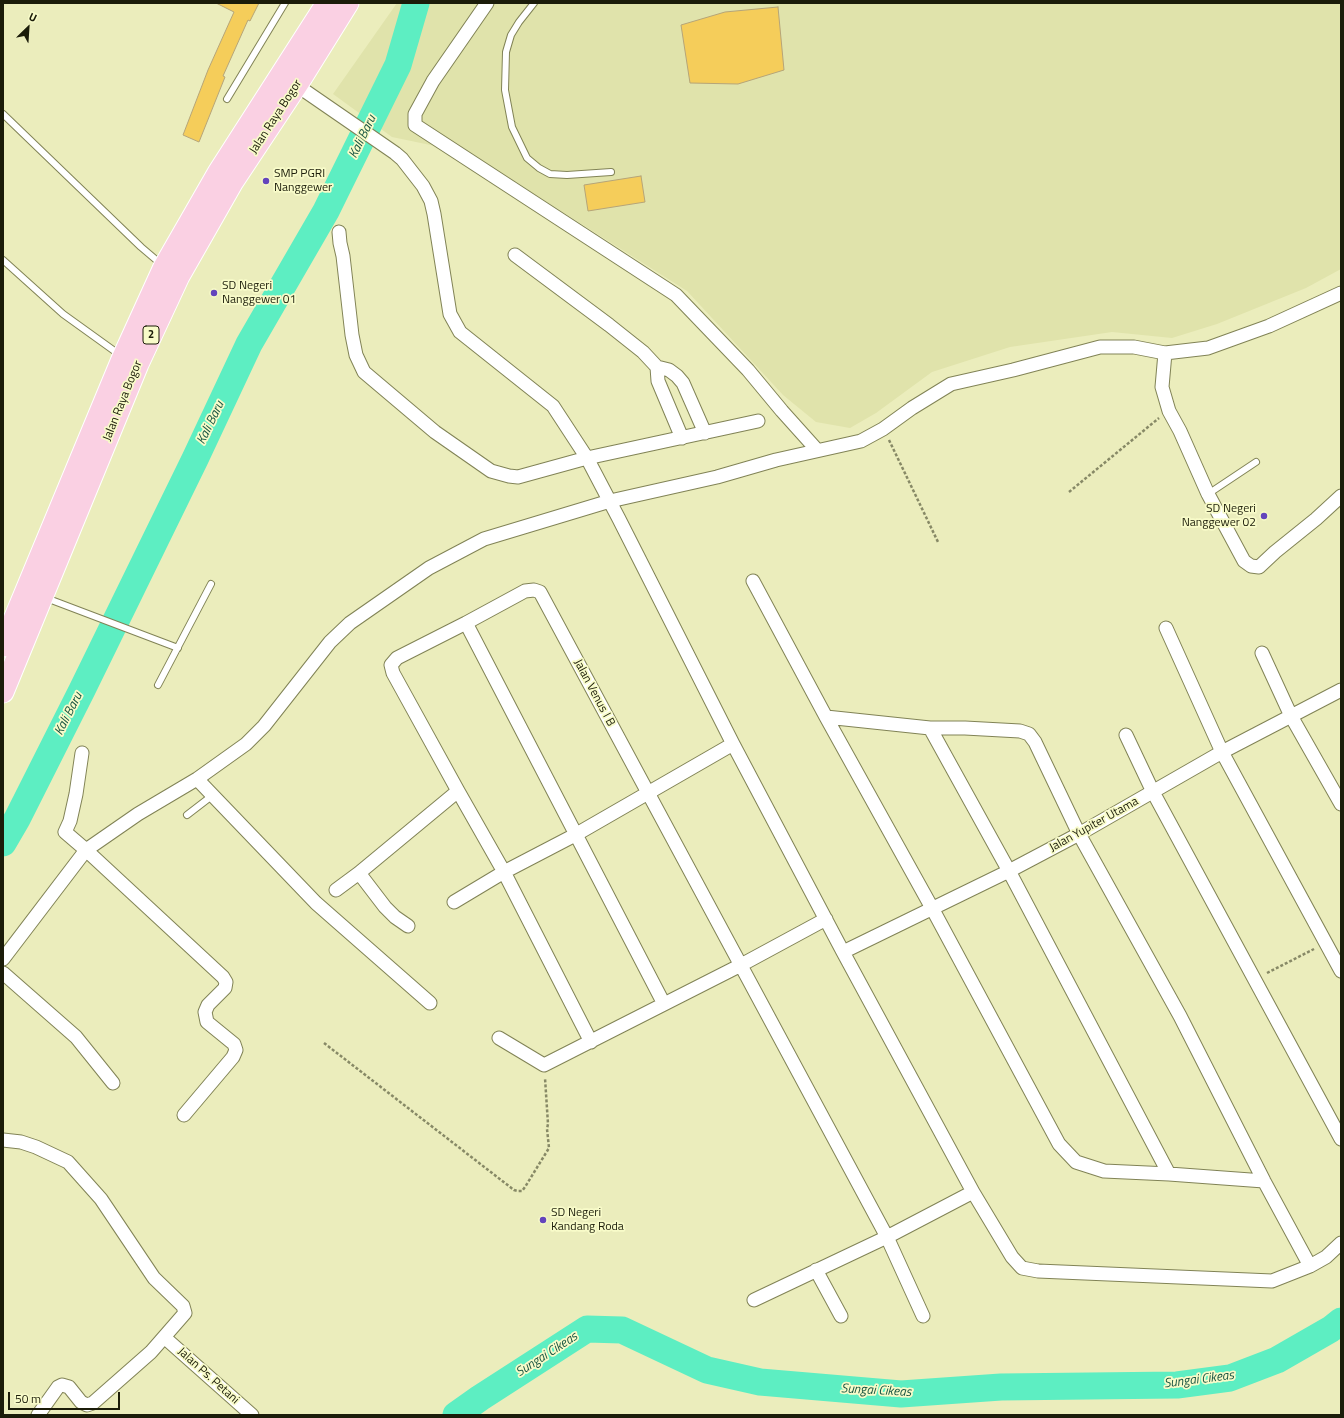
<!DOCTYPE html>
<style>
body{margin:0}
#map{position:relative;width:1344px;height:1418px;overflow:hidden;background:#ebedbc;font-family:"Titillium Web",sans-serif}
canvas{display:block}
.frame{position:absolute;inset:0;border:4px solid #1b1c09;pointer-events:none}
.north{position:absolute;left:8px;top:8px;width:40px;height:40px;-webkit-text-stroke:3px #f8fbc9;paint-order:stroke;rotate:25deg;font-size:11px;font-weight:700;line-height:16px;text-align:center;color:#1b1c09}
.north::after{content:'';display:block;margin:auto;width:14px;height:18px;background:#1b1c09;clip-path:polygon(50% 0,100% 100%,50% 72%,0 100%)}
.scale{position:absolute;left:8px;top:1392px;width:112px;height:18px;box-sizing:border-box;border:2px solid #1b1c09;border-top:0;padding-left:5px;font-size:12px;line-height:14px;white-space:nowrap;color:#1b1c09;-webkit-text-stroke:3px #f8fbc9;paint-order:stroke}
</style>
<div id="map">
<canvas width="1344" height="1418"></canvas>
<div class="frame"></div>
<div class="north">U</div>
<div class="scale">50 m</div>
</div>
<script>
const ctx = document.querySelector('canvas').getContext('2d');
ctx.lineJoin = 'round';
function fillPath(path, color) {
  ctx.fillStyle = color;
  ctx.fill(path, 'evenodd');
}
function poly(rows) {
  const path = new Path2D();
  for (const r of rows) {
    path.moveTo(r[0], r[1]);
    for (let i = 2; i < r.length; i += 2) path.lineTo(r[i], r[i + 1]);
  }
  return path;
}
function strokePath(path, color, width, dash) {
  ctx.strokeStyle = color;
  ctx.lineWidth = width;
  ctx.lineCap = dash ? 'butt' : 'round';
  ctx.setLineDash(dash || []);
  ctx.stroke(path);
}
function write(font, color, halo, rows, align = 'center') {
  ctx.font = font + ' "Titillium Web",sans-serif';
  ctx.lineWidth = 3.5;
  ctx.setLineDash([]);
  ctx.textBaseline = 'middle';
  ctx.strokeStyle = halo;
  ctx.fillStyle = color;
  for (const [text, x, y, turn = 0] of rows) {
    ctx.save();
    ctx.translate(x, y);
    ctx.rotate((+turn || 0) * Math.PI / 180);
    ctx.textAlign = isNaN(turn) ? turn : align;
    if (halo) ctx.strokeText(text, 0, 0);
    ctx.fillText(text, 0, 0);
    ctx.restore();
  }
}
fillPath(poly([
 [397,3,1341,3,1341,269,1306,288,1217,324,1172,338,1112,332,1010,347,932,372,876,413,850,428,816,422,783,395,687,291,490,166,440,147,392,137,333,94]
]), '#e0e3ab');
strokePath(poly([
 [3,843,17,819,82,690,195,459,249,344,326,211,398,65,416,3],
 [456,1415,480,1398,587,1329,622,1330,707,1370,760,1382,901,1394,1001,1387,1177,1385,1230,1378,1277,1360,1331,1329,1341,1321]
]), '#5deec2', 27);
const building = poly([
 [216,3,259,3,250,21,248,20,223,76,225,77,199,142,183,135,208,70,234,12,216,3],
 [778,7,784,70,738,84,690,83,681,25,725,12,778,7],
 [641,176,645,202,588,211,584,185,641,176]
]);
fillPath(building, '#f5cd5a');
strokePath(building, '#b6a578', 1);
const service = poly([
 [534,3,519,22,511,35,506,52,505,90,512,127,527,158,539,168,550,174,567,175,611,172],
 [227,99,285,3],
 [3,114,141,247,161,264],
 [3,260,63,314,120,355],
 [1208,494,1256,462],
 [46,598,178,648],
 [158,685,211,584],
 [187,815,213,795]
]);
const minor = poly([
 [487,3,433,81,415,114,415,125,676,295,748,370,782,411,817,450],
 [292,82,395,153,402,159,423,186,431,201,434,214,450,314,460,332,553,406,587,458,619,519,733,744,843,952,973,1192,1012,1257,1022,1268,1038,1271,1272,1281,1310,1266,1326,1257,1341,1243],
 [339,232,340,243,343,256,352,335,356,355,364,372,435,432,491,471,509,476,518,477,587,458,758,421],
 [515,255,609,325,643,352,657,367,669,370,677,376,683,383,705,433],
 [1165,353,1162,387,1169,411,1180,431,1208,494,1244,561,1251,566,1259,567,1275,552,1316,519,1341,496],
 [657,367,658,381,682,438],
 [753,581,826,717,932,908,1059,1144,1076,1162,1104,1171,1169,1174],
 [466,623,664,1004],
 [1166,628,1222,752,1341,971],
 [1262,653,1291,716,1341,804],
 [826,717,930,728,965,728,1020,731,1029,734,1035,742,1079,834,1180,1016,1264,1181,1310,1266],
 [930,728,1009,871,1169,1174,1264,1181],
 [1126,735,1153,792,1341,1139],
 [82,753,76,794,70,821,65,832,86,850,223,977,226,982,225,988,208,1005,205,1012,207,1022,234,1044,236,1050,233,1057,184,1115],
 [197,779,316,903,430,1003],
 [359,873,385,907,395,917,408,926],
 [336,890,359,873,458,791],
 [454,902,504,872,575,835,733,744],
 [843,952,1009,871,1079,834,1222,752,1341,690],
 [3,959,86,850,138,814,197,779,246,744,264,726,330,642,350,623,429,568,484,539,610,501,717,477,776,460,861,441,883,429,912,408,951,384,1013,370,1100,347,1134,347,1165,353,1208,348,1269,326,1341,293],
 [3,973,76,1037,113,1083],
 [499,1038,544,1065,741,965,826,919],
 [591,1042,504,872,458,791,393,673,391,665,397,658,466,623,525,591,534,590,540,592,887,1237,923,1316],
 [3,1140,21,1142,36,1147,68,1162,101,1199,154,1278,183,1306,185,1313,151,1352,93,1403,87,1405,81,1402,69,1387,62,1385,58,1387,38,1415],
 [816,1270,841,1316],
 [754,1300,887,1237,973,1192],
 [164,1337,252,1415]
]);
const trunk = poly([
 [3,646,123,357,164,267,218,173,327,3],
 [3,692,138,364,179,276,232,183,297,85,348,3]
]);
strokePath(service, '#818356', 8);
strokePath(minor, '#818356', 15);
strokePath(trunk, '#fff', 23);
strokePath(poly([
 [889,440,938,542],
 [1069,492,1159,418],
 [1267,973,1314,949],
 [324,1043,514,1190,518,1191,522,1191,525,1187,549,1148,547,1129,548,1124,545,1078]
]), '#878966', 2.5, [3, 2]);
strokePath(service, '#fff', 6);
strokePath(minor, '#fff', 13);
strokePath(trunk, '#fad0e3', 21);
for (const [x, y, r, color] of [
 [266,181,4,"#6344bc"],
 [214,293,4,"#6344bc"],
 [1264,516,4,"#6344bc"],
 [543,1220,4,"#6344bc"]
]) {
  const dot = new Path2D();
  dot.arc(x, y, r, 0, 2 * Math.PI);
  ctx.fillStyle = color;
  ctx.fill(dot);
  strokePath(dot, '#f8fbc9', 1.5);
}
for (const [x, y, w] of [
 [151,335,16]
]) {
  const box = new Path2D();
  box.roundRect(x - w / 2, y - 9, w, 18, 3);
  ctx.fillStyle = '#f8fbc9';
  ctx.fill(box);
  strokePath(box, '#1b1c09', 1);
}
write('bold 11px', '#1b1c09', null, [
 ["2",151,335]
]);
write('12px', '#1b1c09', '#f8fbc9', [
 ["Jalan Raya Bogor",276,117,-57],
 ["Jalan Raya Bogor",123,401,-68],
 ["Jalan Venus I B",594,693,62],
 ["Jalan Yupiter Utama",1094,825,-29],
 ["Jalan Ps. Petani",208,1376,42]
]);
write('12px', '#1b1c09', '#f8fbc9', [
 ["SMP PGRI",274,174],
 ["Nanggewer",274,188],
 ["SD Negeri",222,286],
 ["Nanggewer 01",222,300],
 ["SD Negeri",1256,509,"right"],
 ["Nanggewer 02",1256,523,"right"],
 ["SD Negeri",551,1213],
 ["Kandang Roda",551,1227]
], 'left');
write('italic 13px', '#185442', '#f8fbc9', [
 ["Kali Baru",363,137,-64],
 ["Kali Baru",211,423,-64],
 ["Kali Baru",69,714,-63],
 ["Sungai Cikeas",547,1355,-33],
 ["Sungai Cikeas",1199,1380,-7],
 ["Sungai Cikeas",876,1391,3]
]);
</script>
